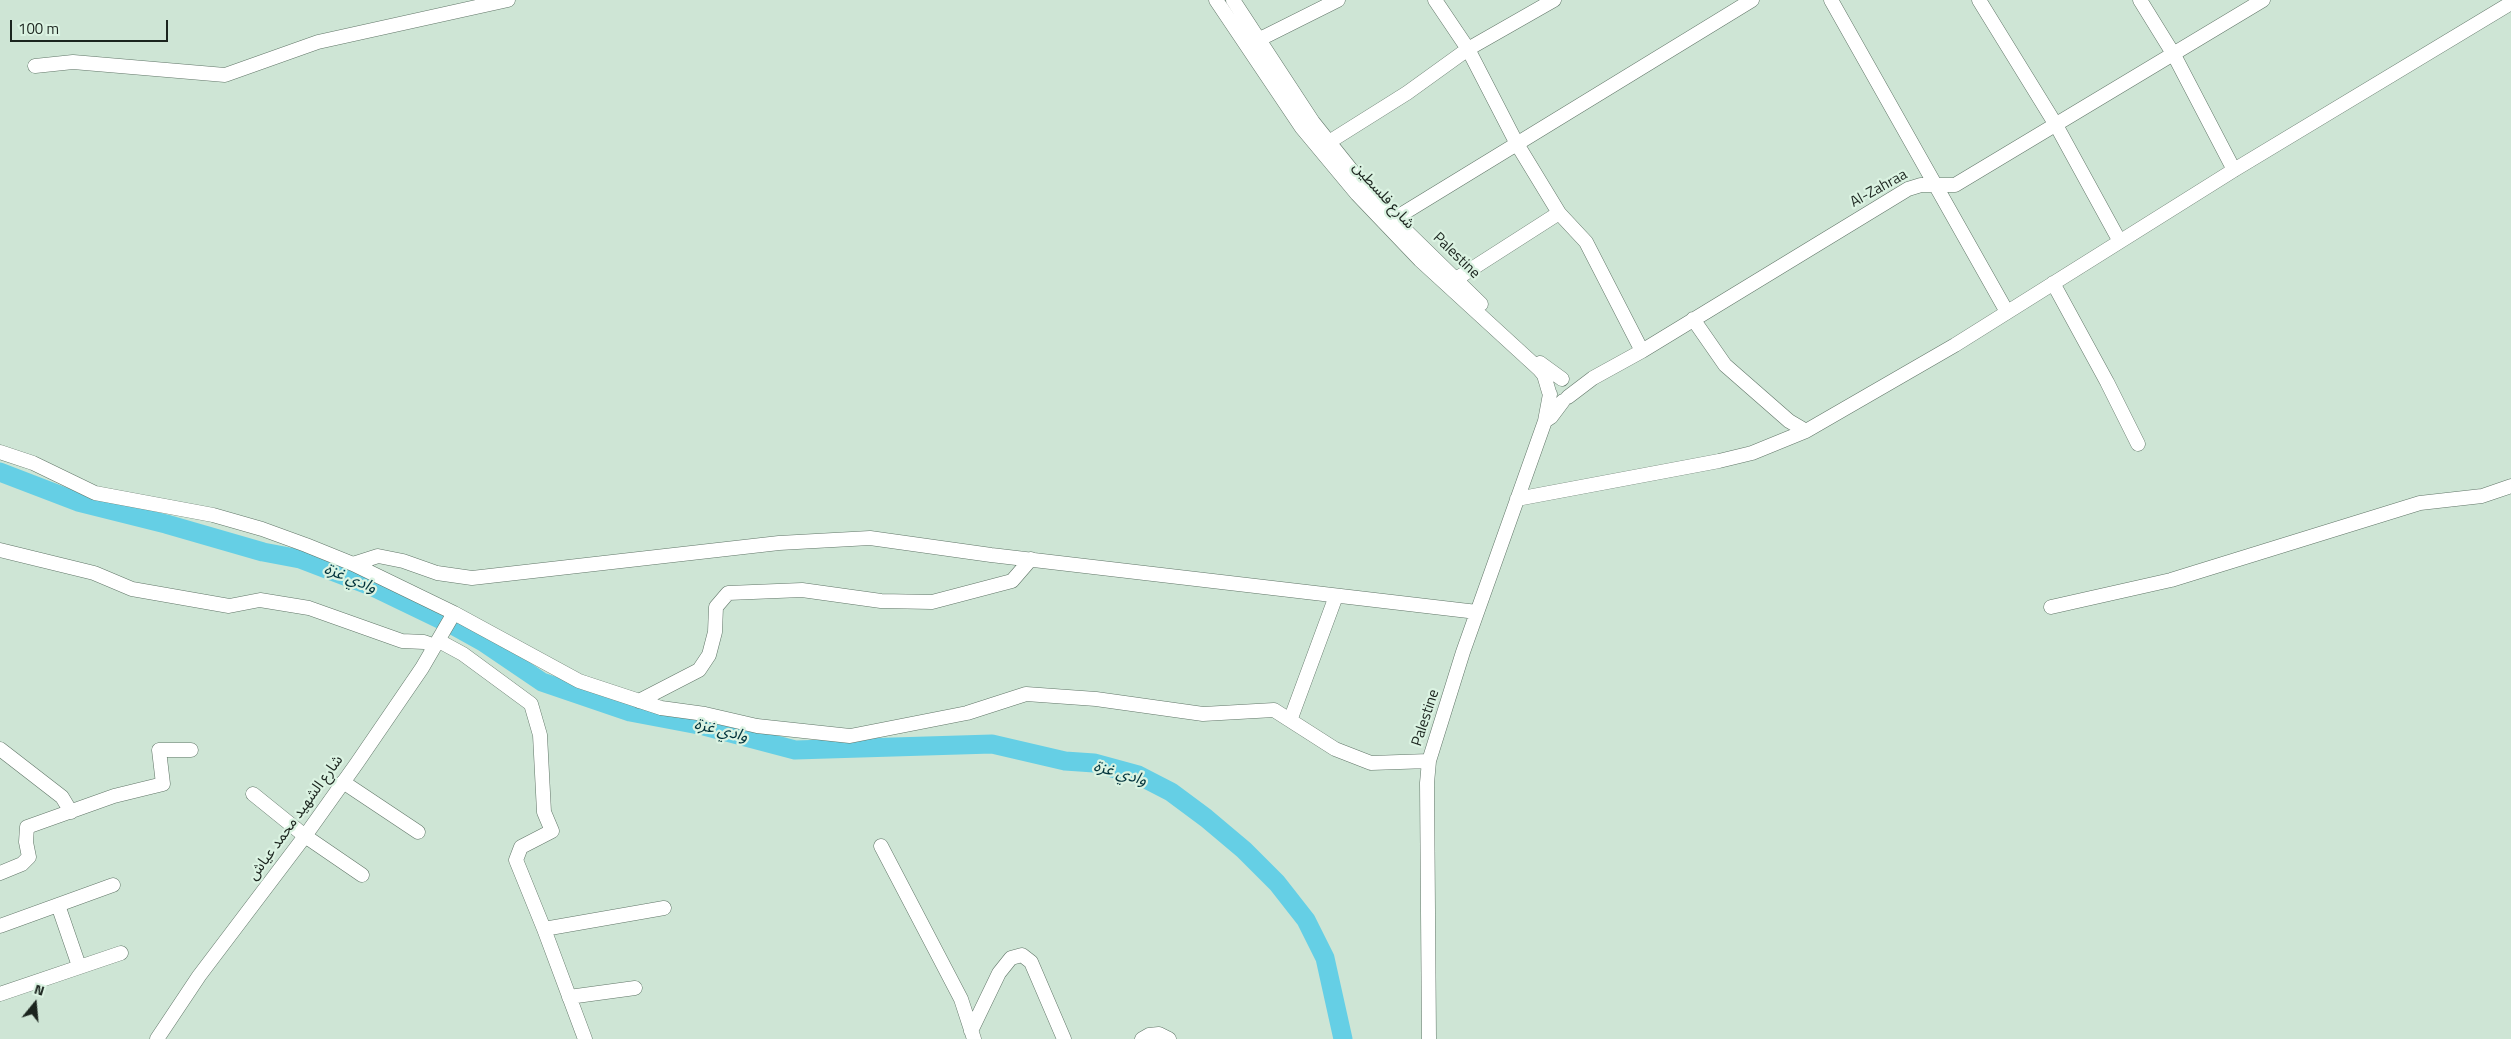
<!DOCTYPE html>
<meta charset="utf-8">
<style>
body{margin:0}
#map{position:relative;width:2511px;height:1039px;overflow:hidden;background:#cee5d5;font-family:"Titillium Web",sans-serif}
canvas{display:block}
.north{position:absolute;left:10px;top:979px;width:50px;height:50px;-webkit-text-stroke:4px #dbf3e2;paint-order:stroke;rotate:17deg;font-size:14px;font-weight:700;line-height:20px;text-align:center;color:#1b241e}
.north::after{content:'';display:block;margin:auto;width:18px;height:22px;background:#1b241e;clip-path:polygon(50% 0,100% 100%,50% 72%,0 100%)}
.scale{position:absolute;left:10px;top:20px;width:158px;height:22px;box-sizing:border-box;border:2px solid #1b241e;border-top:0;padding-left:6px;font-size:15px;line-height:18px;white-space:nowrap;color:#1b241e;-webkit-text-stroke:4px #dbf3e2;paint-order:stroke}
</style>
<div id="map">
<canvas width="2511" height="1039"></canvas>
<div class="north">N</div>
<div class="scale">100 m</div>
</div>
<script>
const ctx = document.querySelector('canvas').getContext('2d');
ctx.lineJoin = 'round';
function poly(rows) {
  const path = new Path2D();
  for (const r of rows) {
    path.moveTo(r[0], r[1]);
    for (let i = 2; i < r.length; i += 2) path.lineTo(r[i], r[i + 1]);
  }
  return path;
}
function strokePath(path, color, width, dash) {
  ctx.strokeStyle = color;
  ctx.lineWidth = width;
  ctx.lineCap = dash ? 'butt' : 'round';
  ctx.setLineDash(dash || []);
  ctx.stroke(path);
}
function write(font, color, halo, rows, align = 'center') {
  ctx.font = font + ' "Titillium Web","Noto Sans Arabic",sans-serif';
  ctx.lineWidth = 4.5;
  ctx.setLineDash([]);
  ctx.textBaseline = 'middle';
  ctx.strokeStyle = halo;
  ctx.fillStyle = color;
  for (const [text, x, y, turn = 0] of rows) {
    ctx.save();
    ctx.translate(x, y);
    ctx.rotate((+turn || 0) * Math.PI / 180);
    ctx.textAlign = isNaN(turn) ? turn : align;
    if (halo) ctx.strokeText(text, 0, 0);
    ctx.fillText(text, 0, 0);
    ctx.restore();
  }
}
strokePath(poly([
 [0,472,78,502,166,524,263,552,300,559,373,587,456,627,483,642,542,682,630,712,704,726,795,750,992,744,1065,761,1094,763,1138,775,1171,792,1206,818,1244,850,1277,883,1306,920,1325,958,1343,1039]
]), '#65cfe5', 19);
const minor = poly([
 [1216,0,1302,128,1357,194,1420,260,1539,369,1544,375,1549,392],
 [1233,0,1313,122,1361,182,1394,219,1481,304],
 [1435,0,1468,49,1517,144,1559,213,1586,242,1642,351],
 [1831,0,2007,312],
 [1979,0,2056,125,2119,240],
 [2140,0,2174,55,2234,170],
 [1260,39,1338,0],
 [35,66,73,62,225,75,318,42,508,0],
 [1329,142,1407,93,1468,49,1554,0],
 [1394,219,1752,0],
 [1456,279,1559,213],
 [2053,283,2107,382,2138,444],
 [1693,319,1725,365,1789,421,1806,431,1955,345,2234,170,2511,3],
 [1540,363,1562,379],
 [1568,397,1593,378,1642,351,1908,189,1921,185,1955,185,2263,0],
 [1545,421,1551,417,1563,401],
 [0,452,33,463,95,493,213,515,262,529,306,545,353,564,454,613,579,681,661,708,705,714,757,726,850,736,967,713,1026,694,1096,699,1203,714,1274,710,1335,749,1371,763,1429,761],
 [1517,499,1719,461,1752,453,1806,431],
 [0,550,94,573,132,589,229,606,260,600,309,608,402,641,424,642,435,646],
 [353,564,378,556,403,561,437,573,472,578,779,543,870,538,991,555,1477,612],
 [2051,607,2171,580,2420,503,2482,496,2511,486],
 [439,641,463,654,531,704,540,735,544,812,552,831,521,847,516,860,544,929,585,1039],
 [639,701,699,670,709,655,715,632,716,607,728,593,802,590,881,601,932,602,1012,581,1031,559],
 [1291,718,1336,596],
 [0,749,62,797,71,812],
 [343,782,418,832],
 [253,794,305,836,362,875],
 [881,846,961,999,974,1039],
 [0,873,22,864,29,857,26,842,27,827,114,796,163,784,159,750,191,750],
 [58,905,79,966],
 [0,926,113,885],
 [544,929,664,908],
 [0,994,121,953],
 [569,997,635,988],
 [971,1031,999,973,1011,958,1022,955,1031,962,1064,1039],
 [157,1039,199,976,305,836,357,763,422,668,454,613],
 [1142,1039,1149,1035,1159,1034,1169,1039],
 [1429,1039,1427,783,1429,761,1463,652,1545,421,1550,394]
]);
strokePath(minor, '#617668', 15);
strokePath(minor, '#fff', 14);
write('15px', '#1b241e', '#dbf3e2', [
 ["Al-Zahraa",1879,189,-29],
 ["شارع فلسطين",1383,196,48],
 ["Palestine",1456,256,44],
 ["Palestine",1426,718,-72],
 ["شارع الشهيد محمد عياش",296,818,-54]
]);
write('italic 16px', '#00323b', '#dbf3e2', [
 ["وادي غزة",350,579,22],
 ["وادي غزة",721,731,14],
 ["وادي غزة",1120,774,16]
]);
</script>
